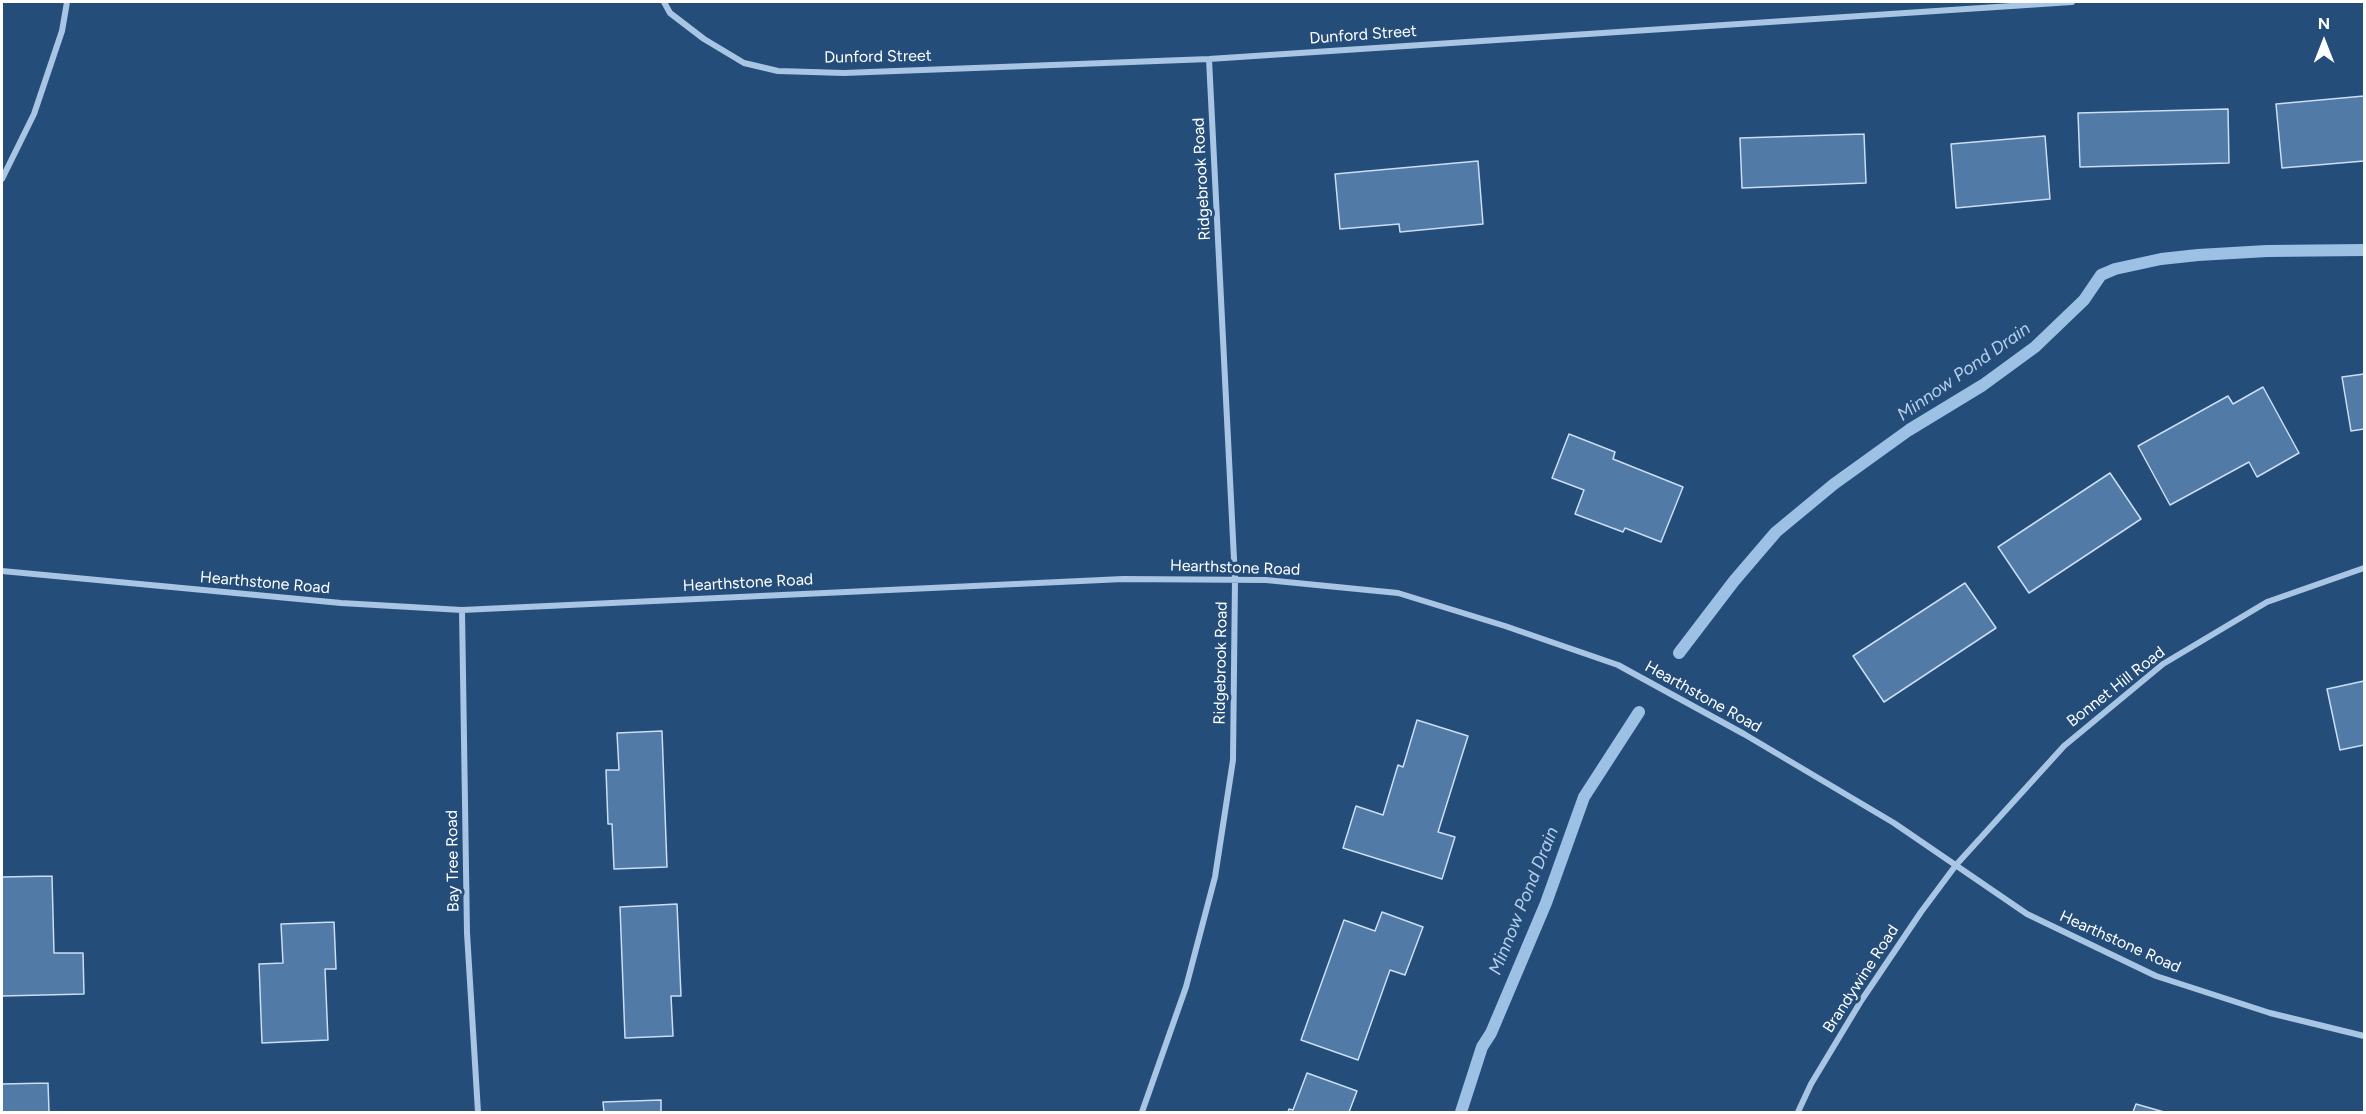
<!DOCTYPE html>
<style>
body{margin:0}
#map{position:relative;width:2366px;height:1114px;overflow:hidden;background:#254d7a;font-family:Figtree,sans-serif}
canvas{display:block}
.frame{position:absolute;inset:0;border:3px solid #fff;pointer-events:none}
.north{position:absolute;left:2294px;top:12px;width:60px;height:60px;-webkit-text-stroke:4px #254d7a;paint-order:stroke;rotate:0deg;font-size:16px;font-weight:700;line-height:24px;text-align:center;color:#fff}
.north::after{content:'';display:block;margin:auto;width:21px;height:27px;background:#fff;clip-path:polygon(50% 0,100% 100%,50% 72%,0 100%)}
</style>
<div id="map">
<canvas width="2366" height="1114"></canvas>
<div class="frame"></div>
<div class="north">N</div>
</div>
<script>
const ctx = document.querySelector('canvas').getContext('2d');
ctx.lineJoin = 'round';
function poly(rows) {
  const path = new Path2D();
  for (const r of rows) {
    path.moveTo(r[0], r[1]);
    for (let i = 2; i < r.length; i += 2) path.lineTo(r[i], r[i + 1]);
  }
  return path;
}
function strokePath(path, color, width, dash) {
  ctx.strokeStyle = color;
  ctx.lineWidth = width;
  ctx.lineCap = dash ? 'butt' : 'round';
  ctx.setLineDash(dash || []);
  ctx.stroke(path);
}
function fillPath(path, color) {
  ctx.fillStyle = color;
  ctx.fill(path, 'evenodd');
}
function write(font, color, halo, rows, align = 'center') {
  ctx.font = font + ' Figtree,sans-serif';
  ctx.lineWidth = 6;
  ctx.setLineDash([]);
  ctx.textBaseline = 'middle';
  ctx.strokeStyle = halo;
  ctx.fillStyle = color;
  for (const [text, x, y, turn = 0] of rows) {
    ctx.save();
    ctx.translate(x, y);
    ctx.rotate((+turn || 0) * Math.PI / 180);
    ctx.textAlign = isNaN(turn) ? turn : align;
    if (halo) ctx.strokeText(text, 0, 0);
    ctx.fillText(text, 0, 0);
    ctx.restore();
  }
}
strokePath(poly([
 [1679,653,1734,581,1776,532,1834,484,1909,430,1983,385,2035,347,2084,300,2101,275,2115,269,2161,259,2198,255,2267,251,2364,250],
 [1461,1112,1482,1047,1491,1033,1546,903,1584,797,1639,712]
]), '#9dc0e5', 12);
const building = poly([
 [2364,96,2364,161,2282,168,2276,104,2364,96],
 [2228,109,2229,163,2080,167,2078,113,2228,109],
 [1864,134,1866,183,1742,188,1740,138,1864,134],
 [2045,136,2050,199,1956,208,1951,144,2045,136],
 [1478,161,1483,224,1400,232,1399,224,1340,229,1335,174,1478,161],
 [2364,374,2364,429,2351,431,2342,377,2364,374],
 [2263,387,2299,453,2257,477,2249,462,2170,505,2138,446,2228,396,2233,404,2263,387],
 [1569,434,1615,452,1613,459,1683,487,1661,542,1625,528,1623,532,1575,514,1584,490,1552,478,1569,434],
 [2110,473,2141,519,2029,593,1998,547,2110,473],
 [1965,583,1996,628,1884,702,1853,656,1965,583],
 [2364,681,2364,745,2340,750,2327,689,2364,681],
 [1417,720,1468,736,1438,832,1455,837,1442,879,1343,848,1356,806,1383,815,1398,765,1403,767,1417,720],
 [662,731,667,867,614,869,612,824,608,824,606,770,619,770,617,733,662,731],
 [52,876,54,953,83,953,84,994,2,996,2,877,52,876],
 [677,904,681,996,671,996,673,1036,625,1038,620,907,677,904],
 [1382,912,1423,927,1405,975,1390,970,1358,1060,1301,1040,1344,920,1375,931,1382,912],
 [334,922,336,969,325,969,328,1040,262,1043,259,964,283,963,281,924,334,922],
 [1307,1073,1357,1091,1349,1112,1288,1112,1289,1109,1293,1110,1307,1073],
 [48,1083,49,1112,2,1112,2,1084,48,1083],
 [661,1100,661,1112,604,1112,603,1102,661,1100],
 [2136,1104,2164,1112,2133,1112,2136,1104]
]);
fillPath(building, '#517aa6');
strokePath(building, '#cbdef3', 1.5);
strokePath(poly([
 [664,2,670,13,704,39,744,63,778,71,844,73,1209,59,2072,2],
 [2,179,34,114,62,31,67,2],
 [2,571,341,603,462,610,1123,579,1266,580,1398,593,1505,626,1618,665,1744,734,1894,823,2027,914,2156,976,2270,1013,2364,1036],
 [462,610,467,933,478,1112],
 [1142,1112,1186,987,1215,877,1233,760,1235,579,1209,59],
 [1798,1112,1811,1084,1861,1001,1921,912,1956,865,2064,746,2163,664,2267,602,2364,568]
]), '#a8c5e4', 6);
write('16px', '#fff', '#254d7a', [
 ["Dunford Street",1363,35,-4],
 ["Dunford Street",878,57,-1],
 ["Ridgebrook Road",1202,179,-93],
 ["Hearthstone Road",1235,568,2],
 ["Hearthstone Road",265,583,5],
 ["Hearthstone Road",748,583,-3],
 ["Ridgebrook Road",1221,663,-89],
 ["Bonnet Hill Road",2116,687,-38],
 ["Hearthstone Road",1703,697,29],
 ["Bay Tree Road",453,861,-91],
 ["Hearthstone Road",2120,942,24],
 ["Brandywine Road",1861,979,-57]
]);
write('italic 18px', '#b3cfec', '#254d7a', [
 ["Minnow Pond Drain",1964,372,-35],
 ["Minnow Pond Drain",1524,901,-68]
]);
</script>
